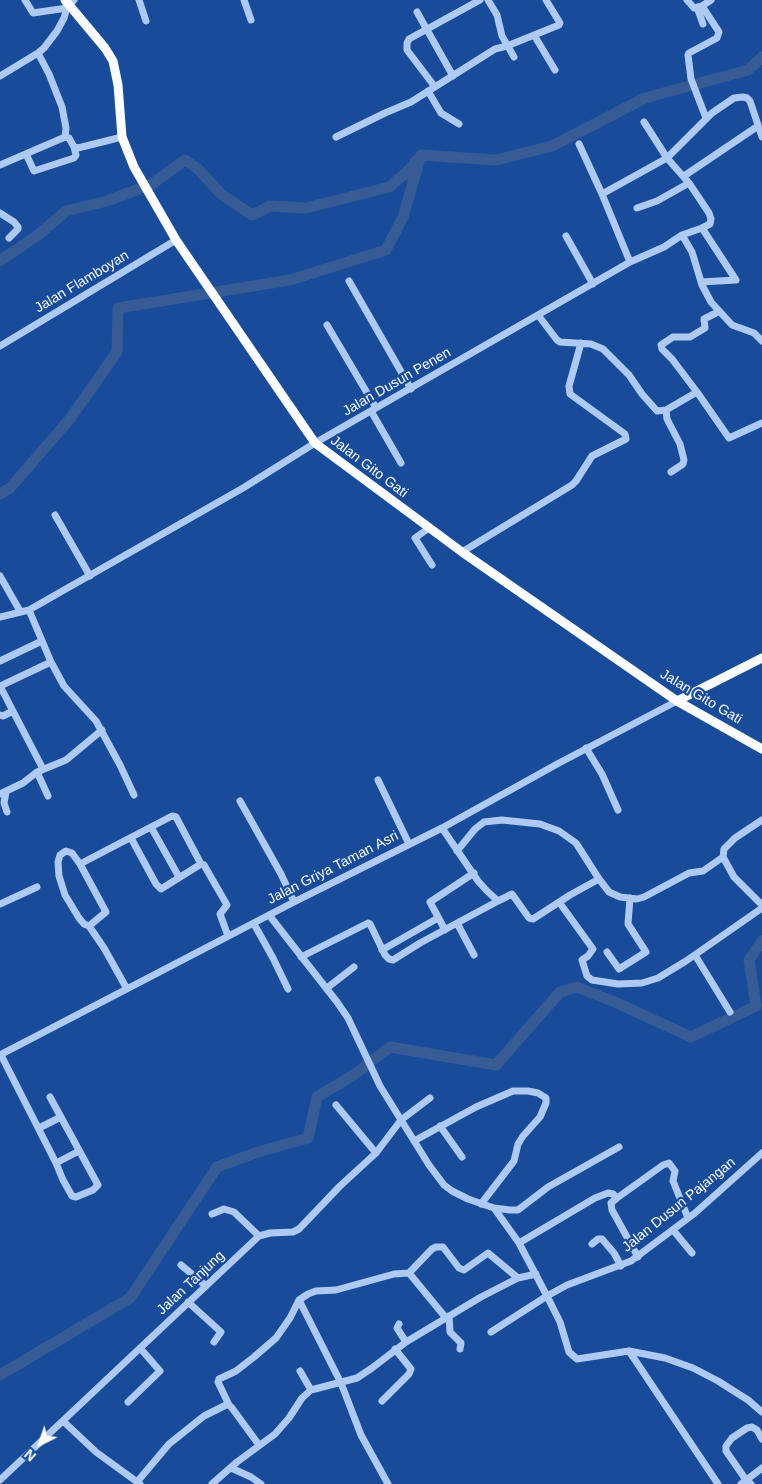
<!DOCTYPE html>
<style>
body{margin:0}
#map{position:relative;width:762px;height:1484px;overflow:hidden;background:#184c9b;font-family:Helvetica,sans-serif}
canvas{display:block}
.north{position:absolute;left:15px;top:1419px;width:50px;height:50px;-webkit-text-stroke:4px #184c9b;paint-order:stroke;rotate:221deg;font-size:14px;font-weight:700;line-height:20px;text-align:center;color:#fff}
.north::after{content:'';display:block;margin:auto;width:18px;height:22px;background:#fff;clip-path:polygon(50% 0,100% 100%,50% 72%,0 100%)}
</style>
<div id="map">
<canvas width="762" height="1484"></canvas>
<div class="north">N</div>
</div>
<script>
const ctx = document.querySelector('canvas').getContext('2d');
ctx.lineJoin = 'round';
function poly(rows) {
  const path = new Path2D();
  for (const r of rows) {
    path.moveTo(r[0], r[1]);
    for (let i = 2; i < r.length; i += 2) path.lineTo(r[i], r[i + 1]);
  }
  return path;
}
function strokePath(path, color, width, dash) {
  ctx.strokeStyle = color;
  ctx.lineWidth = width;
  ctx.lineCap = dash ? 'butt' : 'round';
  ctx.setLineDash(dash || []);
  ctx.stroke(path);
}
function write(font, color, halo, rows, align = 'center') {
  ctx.font = font + ' Helvetica,sans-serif';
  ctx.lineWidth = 4.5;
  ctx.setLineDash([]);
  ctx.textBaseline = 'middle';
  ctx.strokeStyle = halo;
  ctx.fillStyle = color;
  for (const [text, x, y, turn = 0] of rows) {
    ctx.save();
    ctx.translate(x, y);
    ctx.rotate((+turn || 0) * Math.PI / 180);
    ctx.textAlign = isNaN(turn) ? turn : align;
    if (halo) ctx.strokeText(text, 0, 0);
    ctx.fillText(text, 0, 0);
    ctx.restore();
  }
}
strokePath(poly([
 [0,261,38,235,66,211,107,201,152,184,185,160,198,169,221,194,252,215,270,206,306,208,389,187,408,171,417,160],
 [0,494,10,488,69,420,117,352,118,308,290,280,386,250,403,217,421,155,496,160,552,146,645,98,748,70,762,57],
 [0,1375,130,1298,217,1167,258,1152,308,1138,317,1097,355,1074,390,1047,496,1065,560,992,577,987,617,1003,691,1037,756,1006,749,960,762,941]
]), '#365b95', 11);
strokePath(poly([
 [25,0,33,13,67,8],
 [139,0,146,21],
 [244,0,251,20],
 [488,0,497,15,502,36,514,57],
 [687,0,694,8,702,6,719,32,717,38,689,53,688,55,691,79,706,118],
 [702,6,711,0],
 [697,7,703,24],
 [417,12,453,76],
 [534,35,555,70],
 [38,53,49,74,62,107,66,128,65,137],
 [0,76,38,53,44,48,57,31,64,18,67,8,74,0],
 [435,87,407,50,407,43,409,39,480,0],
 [428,91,441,113,459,124],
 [336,137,385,113,411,102,495,49,507,46,559,25,560,23,546,0],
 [579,144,602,194],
 [26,154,34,171,74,158,76,155,74,147],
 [0,165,65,137,69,138,74,147,78,148,122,137],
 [684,176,758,126],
 [637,208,657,201,689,183],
 [0,213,14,222,18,227,18,229,9,238],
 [682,235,692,252,702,285,711,302,732,325,754,333,762,341],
 [566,236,593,284],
 [630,262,602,194,667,158,712,113,734,98,743,97,747,98,750,101,762,137],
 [349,281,411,389],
 [701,282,736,280,702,228],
 [538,315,557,340,560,342,591,344,603,349,629,375,642,394,657,411,666,410,697,392,729,438,762,423],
 [327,325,376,408],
 [0,346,176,240],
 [697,392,672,359,662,349,661,345,673,337,690,337,705,328,704,319,718,312],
 [666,410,667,419,680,444,684,460,683,464,671,472],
 [371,411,401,463],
 [55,515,90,576],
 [429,528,415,538,432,565],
 [462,552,572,485,576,481,592,456,626,439,625,434,570,394,569,386,581,343],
 [0,576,20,611],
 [29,610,51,662,64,686,96,721,120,765,134,795],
 [0,617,29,610,243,488,315,443,630,262,664,247,682,235,702,228,710,224,711,219,709,213,689,183,667,158,644,122],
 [0,661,42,641],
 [0,715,3,716,13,711],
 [586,748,602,774,618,810],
 [43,769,0,686,51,662],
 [37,772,48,796],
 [378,780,409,844],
 [6,792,4,803,7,812],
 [0,794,23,783,37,772,66,760,102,730],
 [240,801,281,874,294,902],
 [151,827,179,877],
 [442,828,478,881,487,891,498,901,512,894,529,918,533,919,570,895,599,879,609,892,620,897,637,899,644,897,689,873,703,871,723,857,724,849,735,838,762,820],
 [457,851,475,829,484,822,502,820,540,824,559,831,576,843,599,879],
 [723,857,734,877,762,905],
 [80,864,72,853,66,851,60,855,58,862,59,876,65,895,79,918,84,924,89,926],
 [204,865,227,905,220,914,228,936],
 [559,902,593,949,588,956,582,960,587,976,592,980,618,984,642,983,658,978,686,961,762,908],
 [0,904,37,887],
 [269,915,337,1002,348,1018,380,1086,429,1165,444,1185,452,1191,468,1199,494,1208,519,1243,547,1296,567,1285,631,1261,695,1213,762,1153],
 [457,923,474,955],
 [254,924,273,958,288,989],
 [445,930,430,902,474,873],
 [382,950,438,918],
 [607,952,619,969,646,952,628,924,630,898],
 [695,955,730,1012],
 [301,957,368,923,370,924,385,955,389,959,393,960,420,943,498,901],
 [327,988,354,967],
 [127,989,104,948,89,926,106,912,80,864,172,816,176,817,201,864,161,889,156,884,131,838],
 [0,1055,294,902,442,828,559,763,677,701],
 [1,1055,56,1163,63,1180,72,1196,76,1197,93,1190,98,1185,50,1097],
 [336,1105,376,1153],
 [440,1126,462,1157],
 [39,1128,61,1117],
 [414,1141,476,1107,513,1091,528,1091,538,1093,546,1098,546,1103,540,1117,523,1136,518,1144,514,1161,481,1204],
 [56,1163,79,1151],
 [617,1198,663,1165,669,1163,675,1171,673,1181,688,1218],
 [494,1208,510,1210,518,1210,548,1187,619,1147],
 [212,1214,224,1209,234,1212,259,1236],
 [673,1230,692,1253],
 [519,1243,595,1198,608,1193,613,1194,617,1198,611,1203,612,1210,638,1257],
 [592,1244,598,1239,602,1239,614,1253,621,1266],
 [181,1265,206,1286],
 [409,1273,446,1318],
 [299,1300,341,1383,361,1435,388,1484],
 [188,1302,221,1332,214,1342],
 [449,1316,450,1332,461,1343,460,1349],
 [399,1324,397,1328,406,1342],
 [491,1332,547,1296,560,1322,569,1352,577,1359,629,1351,665,1358,693,1368,718,1381,748,1400,762,1412],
 [629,1351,718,1484],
 [300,1371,311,1390],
 [382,1401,409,1374,411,1369,395,1349],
 [128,1402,160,1371,140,1348],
 [229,1405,218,1382,219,1379,236,1371,254,1357,276,1338,290,1318,299,1300,308,1294,316,1291,336,1290,394,1274,409,1273,432,1249,436,1247,443,1247,459,1268,464,1270,488,1253,518,1278],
 [63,1421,96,1452,140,1484],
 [231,1468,251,1477,261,1484],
 [0,1480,259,1236,270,1233,293,1232,299,1229,340,1186,376,1153,401,1120,430,1098],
 [137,1482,169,1444,204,1416,226,1405,229,1405,232,1408,259,1445],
 [212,1484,237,1462,275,1434,289,1418,302,1398,311,1390,357,1378,372,1368,406,1342,481,1297,518,1278,536,1274],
 [741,1484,762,1468],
 [751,1484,746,1480,726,1451,726,1446,732,1438,747,1428,752,1427,757,1430,762,1439]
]), '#afcaf2', 7);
strokePath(poly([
 [65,0,105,48,113,61,118,85,122,137,134,167,176,240,315,443,462,552,677,701,762,749],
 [677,701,762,658]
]), '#fafcff', 9);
write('14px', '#fff', '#184c9b', [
 ["Jalan Flamboyan",82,282,-31],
 ["Jalan Dusun Penen",397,382,-30],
 ["Jalan Gito Gati",369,467,37],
 ["Jalan Gito Gati",701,697,31],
 ["Jalan Griya Taman Asri",333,868,-27],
 ["Jalan Dusun Pajangan",679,1205,-39],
 ["Jalan Tanjung",191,1283,-43]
]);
</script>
